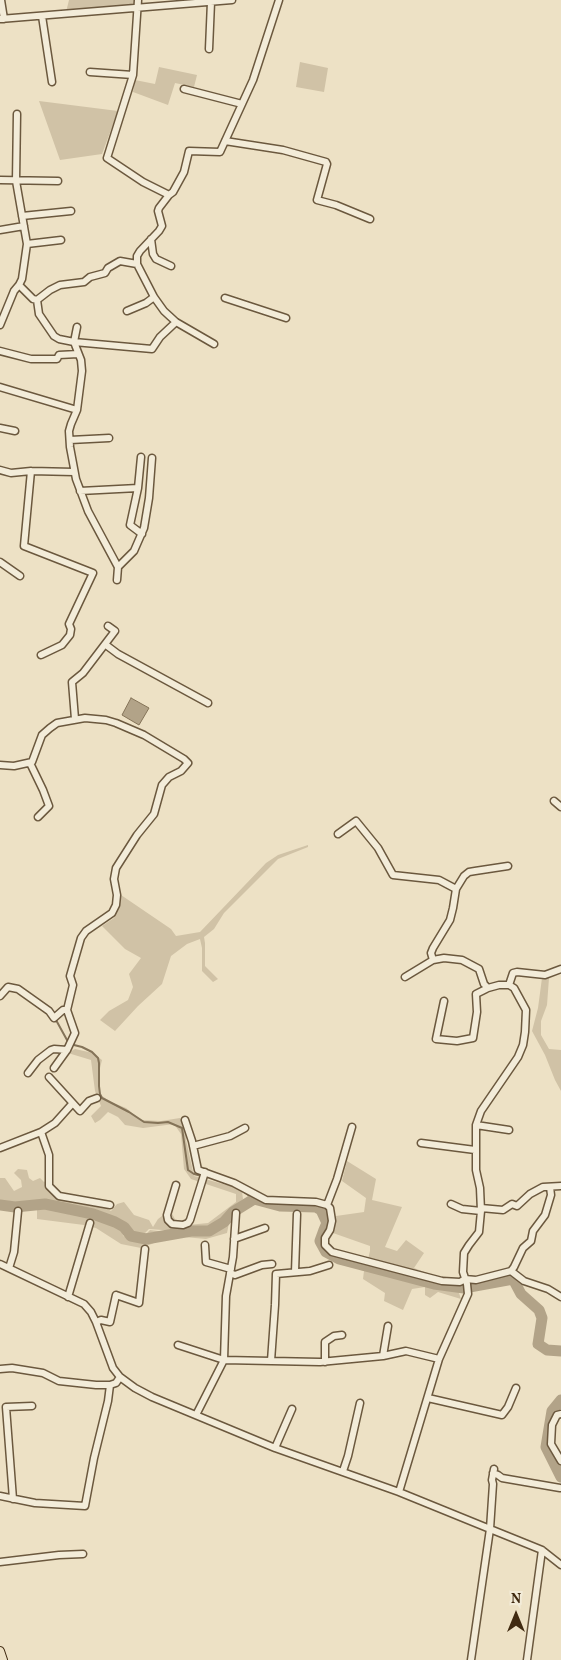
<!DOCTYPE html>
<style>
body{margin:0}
#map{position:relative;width:561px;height:1660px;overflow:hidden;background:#ede1c5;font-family:Vollkorn,serif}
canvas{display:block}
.north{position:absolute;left:491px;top:1590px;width:50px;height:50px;-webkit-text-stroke:4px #f3ecd9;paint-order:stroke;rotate:0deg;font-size:14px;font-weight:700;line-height:20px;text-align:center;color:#402a11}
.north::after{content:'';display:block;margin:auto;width:18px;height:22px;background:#402a11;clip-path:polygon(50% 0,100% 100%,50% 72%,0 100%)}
</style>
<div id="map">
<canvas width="561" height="1660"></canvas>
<div class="north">N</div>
</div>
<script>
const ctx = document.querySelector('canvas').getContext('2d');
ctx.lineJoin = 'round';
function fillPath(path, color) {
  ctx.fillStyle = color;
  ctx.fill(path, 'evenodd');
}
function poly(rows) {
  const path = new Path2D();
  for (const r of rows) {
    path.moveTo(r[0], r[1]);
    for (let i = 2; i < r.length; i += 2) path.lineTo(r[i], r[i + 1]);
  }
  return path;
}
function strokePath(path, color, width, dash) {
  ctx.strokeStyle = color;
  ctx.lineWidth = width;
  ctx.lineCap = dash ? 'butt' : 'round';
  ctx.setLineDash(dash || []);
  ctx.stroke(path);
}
fillPath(poly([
 [69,0,134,0,134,5,66,12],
 [300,62,328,68,324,92,296,87],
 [159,67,197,75,194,87,175,83,168,105,133,92,135,80,155,84],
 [39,101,118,111,102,154,60,160],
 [308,845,308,847,278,859,224,913,214,929,204,937,205,943,205,966,218,979,213,982,202,971,202,948,200,939,187,944,171,956,162,984,138,1006,115,1031,100,1020,109,1011,128,1000,133,987,129,974,141,958,125,949,102,926,114,918,121,895,171,929,176,936,200,932,266,863,278,855],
 [542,978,549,978,547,1005,541,1021,541,1035,549,1049,561,1050,561,1091,555,1080,545,1055,532,1031,538,1008],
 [75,1049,93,1053,102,1060,99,1072,99,1094,111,1102,126,1108,141,1120,161,1121,180,1118,187,1127,186,1140,194,1176,234,1187,242,1192,243,1199,231,1213,227,1233,206,1239,184,1237,162,1240,141,1248,121,1244,96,1228,84,1225,37,1219,37,1206,56,1207,71,1215,89,1214,94,1220,121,1222,123,1236,139,1241,150,1230,174,1233,176,1231,149,1229,139,1239,123,1235,122,1221,103,1219,102,1213,95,1214,44,1203,0,1203,0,1178,5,1178,14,1191,22,1187,21,1180,14,1173,18,1169,27,1170,29,1178,33,1181,40,1178,44,1182,47,1180,58,1196,98,1204,111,1211,117,1204,124,1202,134,1215,149,1220,153,1227,158,1219,170,1210,176,1221,182,1222,184,1220,191,1223,181,1229,188,1225,208,1223,236,1202,236,1194,191,1179,184,1169,181,1134,174,1124,143,1128,125,1125,118,1117,108,1112,100,1120,95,1123,91,1116,101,1106,95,1091,91,1060,68,1053],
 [347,1161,376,1179,372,1200,402,1207,385,1247,397,1251,406,1240,424,1253,414,1268,456,1284,461,1299,438,1292,430,1298,425,1295,425,1287,412,1289,403,1310,384,1301,385,1293,363,1279,364,1271,345,1264,351,1259,367,1263,370,1251,370,1246,333,1233,336,1216,364,1212,366,1198,342,1181]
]), '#d0c2a6');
const water = poly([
 [131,698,149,708,139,725,122,715,131,698]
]);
fillPath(water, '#b2a388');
strokePath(water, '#847358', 1);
strokePath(poly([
 [56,1020,67,1040],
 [74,1045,82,1047,92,1052,98,1058,99,1063,99,1086,100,1094,102,1098,129,1112,144,1122,158,1123,168,1122,182,1128,188,1170,194,1174,202,1176],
 [241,1190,254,1199]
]), '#847358', 2);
strokePath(poly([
 [0,1205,15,1207,45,1204,93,1214,115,1222,124,1227,131,1236,146,1239,191,1231,209,1231,224,1222,233,1212,254,1199,280,1206,316,1207,321,1210,327,1223,324,1230,320,1241,326,1252,339,1259,434,1284,464,1288,513,1279,521,1294,539,1310,542,1318,538,1344,547,1350,561,1351],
 [561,1400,552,1411,546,1447,561,1477]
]), '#b2a388', 11);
const minor = poly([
 [1,0,4,19],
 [138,0,133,75,107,158,143,182,169,195,173,192,184,172,189,151,220,152,253,80,279,0],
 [42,16,52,82],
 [0,19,232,0],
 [209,49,211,2],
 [90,72,133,75],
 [184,89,242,104],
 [225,141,283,150,326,162,327,164,317,200,336,205,370,219],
 [0,180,58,181],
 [169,195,159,208,158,211,162,226,159,231,140,251,137,256,137,264,154,297,164,311,176,322,214,344],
 [22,216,71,211],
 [0,230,24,226],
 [151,239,153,254,156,259,171,266],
 [27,244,61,240],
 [19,285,33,299,37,300,50,290,60,285,84,282,90,277,105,273,108,268,120,261,137,264],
 [225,298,286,318],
 [37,300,39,314,54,336,59,339,74,342,152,349,160,337,176,322],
 [127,311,146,303,154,297],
 [0,325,14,291,19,285,22,279,27,244,16,181,17,114],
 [77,327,74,342,81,360,82,371,77,410,71,424,69,431,70,447,76,479,88,511,118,567],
 [0,351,31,359,57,359,59,355,78,354],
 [0,387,77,410],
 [0,428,15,431],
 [70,440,109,438],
 [141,457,138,488,130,525,142,534],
 [0,470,11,473,31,471,74,472],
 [31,471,24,546,93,573,69,624,71,629,70,635,62,645,41,655],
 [80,491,138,488],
 [0,562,20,576],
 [117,580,118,567,134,551,144,528,149,498,152,458],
 [106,645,118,654,208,703],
 [75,719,72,682,83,673,115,631,108,626],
 [30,763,43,790,49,806,38,817],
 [0,765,14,766,32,762,42,735,50,728,57,723,85,718,106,720,116,723,144,735,184,759,188,763,181,771,169,777,162,785,154,814,137,835,116,868,114,879,117,895,116,905,112,913,86,931,81,938,70,976,73,985,67,1010,75,1033,67,1050,54,1068],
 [554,801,561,807],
 [338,834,356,821,378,848,393,875,439,880,456,889],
 [433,960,431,953,433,948,450,920,453,908,456,889,464,876,469,872,475,871,508,866],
 [405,977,433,960,444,958,462,960,479,969,484,984,488,988],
 [509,985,513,973,517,972,545,975,561,969],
 [0,996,8,987,18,989,49,1011,54,1018,63,1010,67,1010],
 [28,1073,38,1060,51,1050,54,1049,67,1050],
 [49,1077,80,1111,89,1101,97,1098],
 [185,1120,192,1141,198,1170,234,1183,266,1200,316,1202,327,1205,330,1208,332,1221,330,1230,325,1238,325,1245,332,1252,442,1281,460,1282,465,1279,476,1280,511,1271,514,1267,523,1248,531,1241,533,1231,545,1215,551,1195,550,1187],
 [476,1125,509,1130],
 [41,1132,49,1155,49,1186,59,1196,110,1205],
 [421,1143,475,1150],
 [193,1146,230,1136,245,1128],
 [0,1148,41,1132,55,1123,72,1104],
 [176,1185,167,1215,168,1220,172,1224,183,1225,188,1223,190,1220,205,1172],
 [451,1204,462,1209,481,1211],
 [327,1205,337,1179,352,1127],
 [481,1208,503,1210,512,1204,517,1206,530,1194,543,1187,561,1186],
 [234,1239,265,1228],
 [205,1245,206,1262,231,1269],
 [0,1264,84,1304,91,1312,96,1322,113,1368,120,1377,135,1388,152,1397,275,1448,399,1492,490,1529,542,1550,561,1565],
 [9,1268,14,1252,18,1211],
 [511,1271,524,1281,548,1289,561,1297],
 [295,1272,297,1214],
 [230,1273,235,1275,262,1265,272,1264],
 [68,1297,90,1223],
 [96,1322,101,1320,110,1322,116,1295,139,1303,145,1249],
 [178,1345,224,1360,320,1362,383,1356,406,1351,439,1359,399,1492],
 [383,1356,388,1326],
 [439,1359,468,1294,467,1284,463,1272,464,1253,469,1245,479,1232,481,1211,480,1188,476,1170,476,1125,481,1111,518,1057,523,1045,525,1032,526,1010,514,988,509,985,499,985,488,988,476,994,477,1012,473,1038,457,1041,436,1039,444,1001],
 [271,1361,275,1305,276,1274,310,1271,329,1265],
 [325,1362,325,1342,334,1336,342,1335],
 [0,1369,12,1368,43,1373,59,1381,96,1385,110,1385,116,1383,120,1377],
 [428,1398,502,1415,508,1407,516,1388],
 [561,1414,557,1415,552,1425,551,1444,561,1461],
 [196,1415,224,1360,226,1296,233,1257,236,1213],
 [275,1448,292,1409],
 [343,1471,348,1456,360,1403],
 [493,1473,498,1475,502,1478,560,1488],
 [0,1496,35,1503,85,1506,94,1458,108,1401,110,1385],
 [13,1499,6,1407,32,1406],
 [0,1562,59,1555,83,1554],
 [471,1660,490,1529,493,1484,492,1480,494,1469],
 [527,1660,542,1550]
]);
const major = poly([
 [0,1651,3,1660]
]);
strokePath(minor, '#6b583e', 9);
strokePath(major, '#402a11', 10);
strokePath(minor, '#f3ecd9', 6);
strokePath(major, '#ede1c5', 8);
</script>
